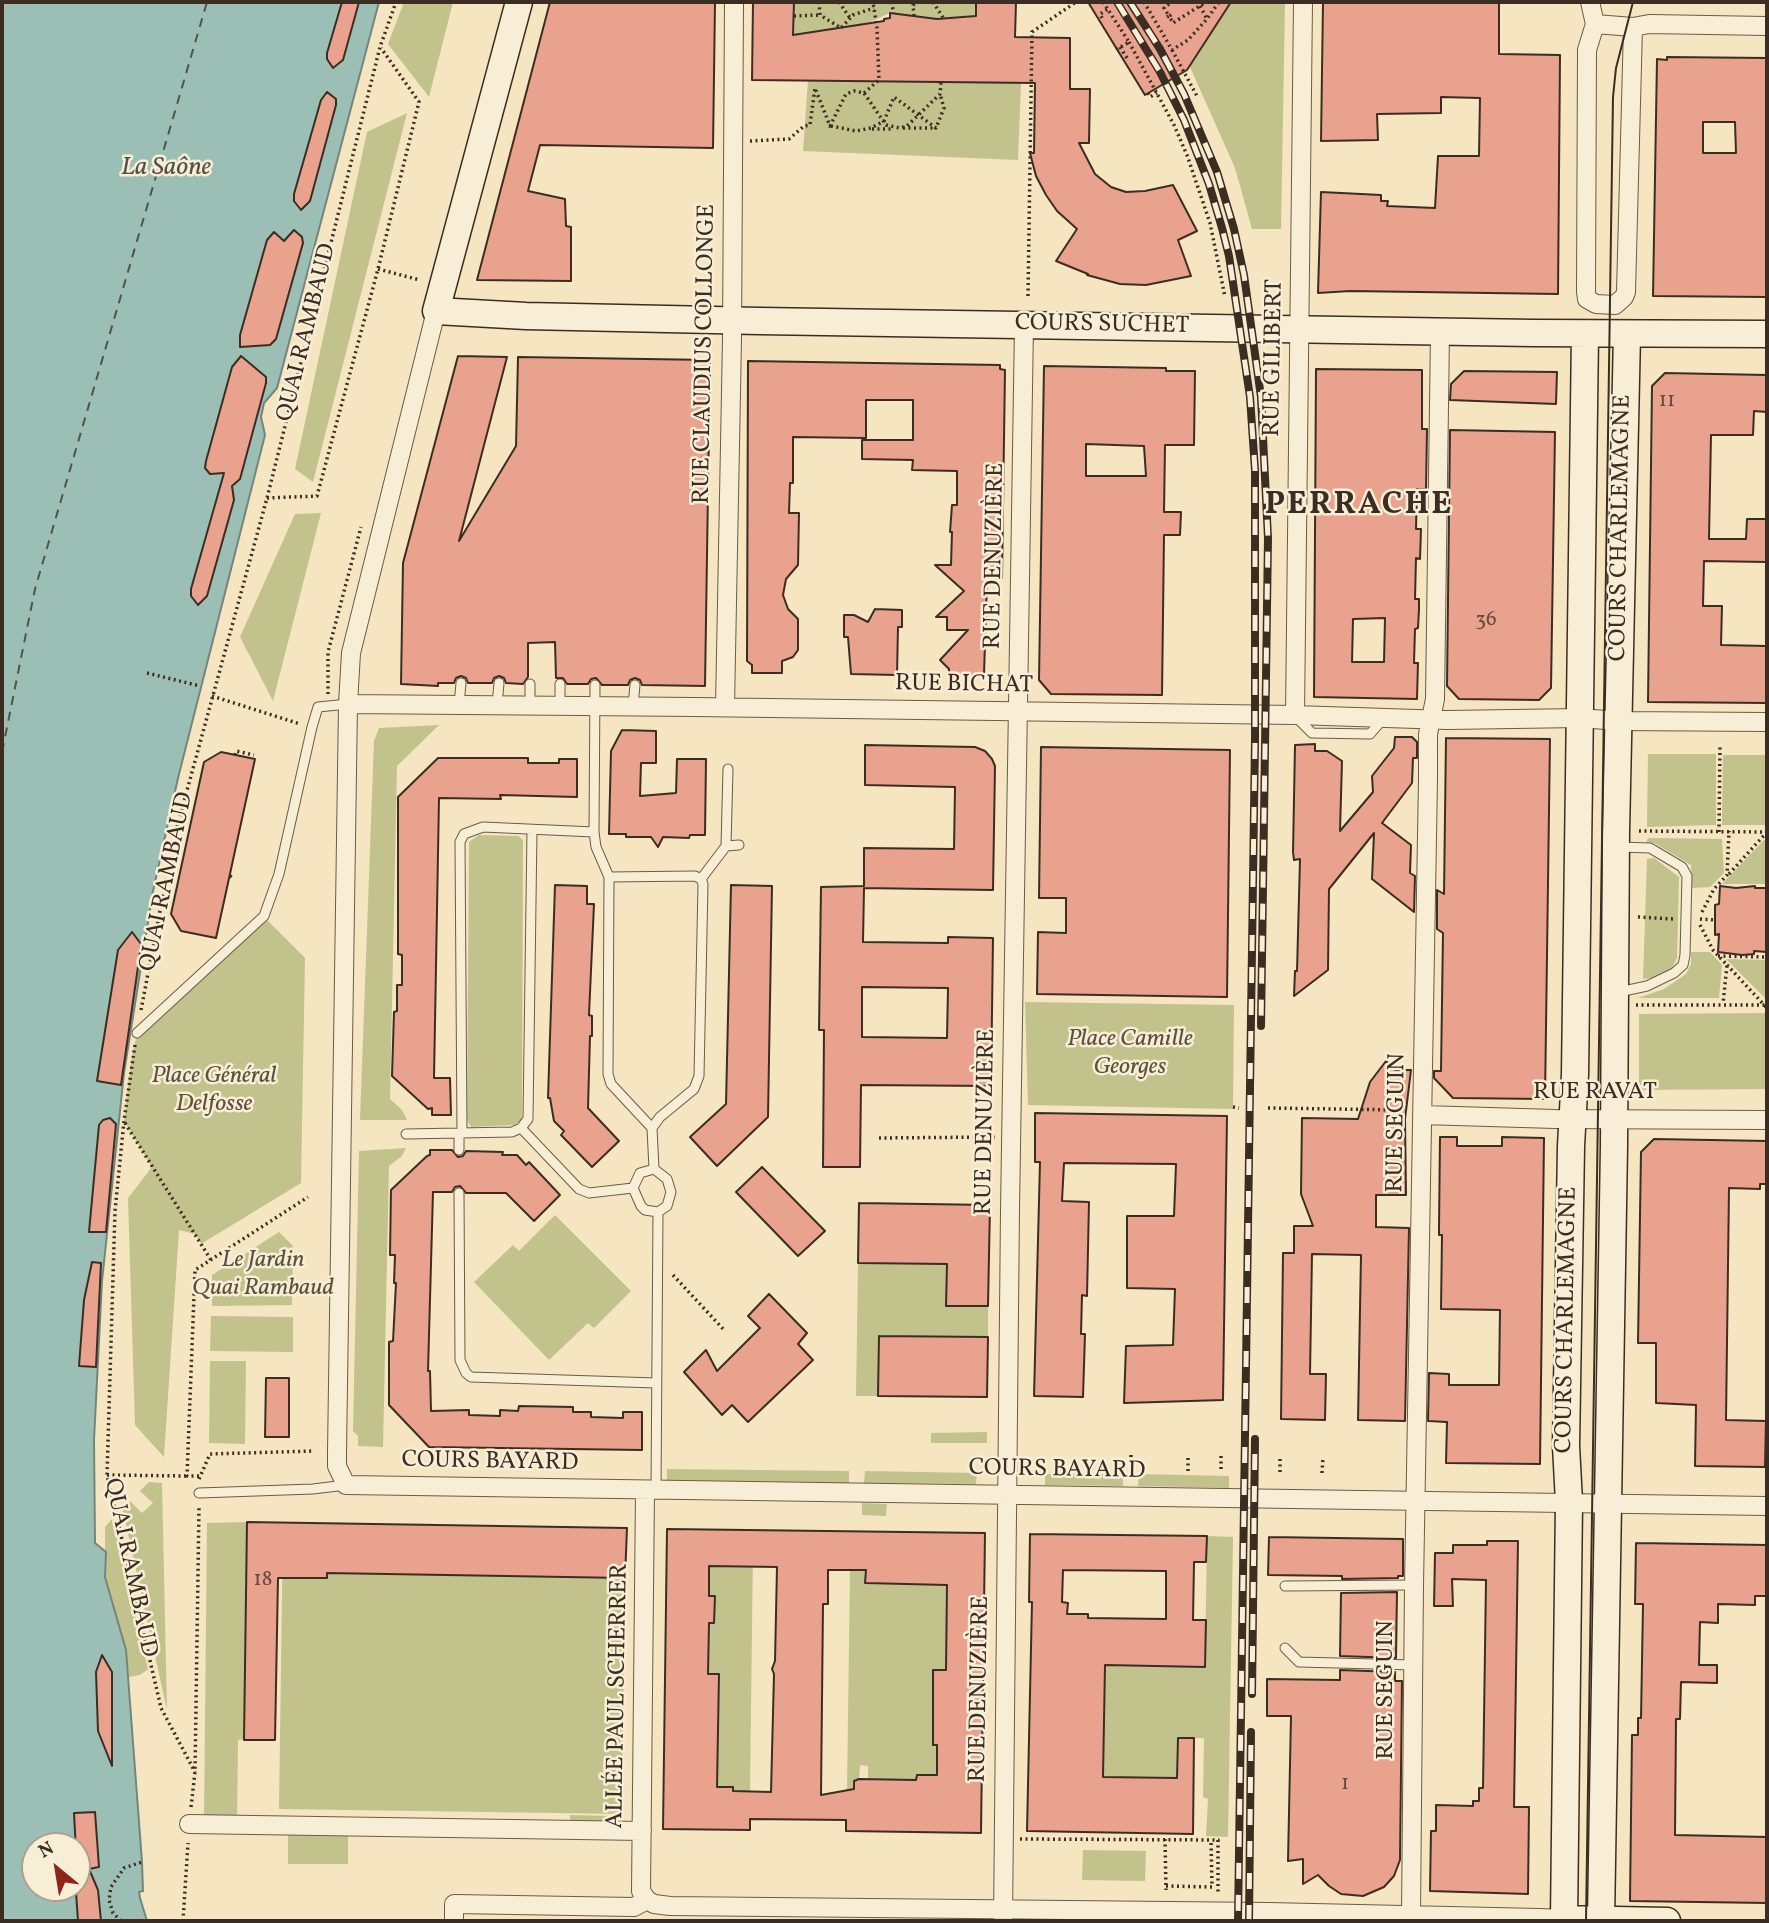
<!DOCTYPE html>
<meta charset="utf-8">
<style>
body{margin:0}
#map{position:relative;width:1769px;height:1923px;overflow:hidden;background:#f5e5c0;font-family:Vollkorn,serif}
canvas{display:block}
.frame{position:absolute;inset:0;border:4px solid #3c2d23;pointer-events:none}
.north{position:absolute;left:21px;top:1832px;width:70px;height:70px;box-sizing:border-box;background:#f8eed6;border:2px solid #ada18e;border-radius:50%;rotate:330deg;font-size:19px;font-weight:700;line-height:28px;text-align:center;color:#3c2d23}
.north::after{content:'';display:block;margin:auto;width:24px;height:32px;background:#8f2418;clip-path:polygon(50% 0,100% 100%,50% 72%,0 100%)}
</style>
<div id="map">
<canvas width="1769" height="1923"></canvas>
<div class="frame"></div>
<div class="north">N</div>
</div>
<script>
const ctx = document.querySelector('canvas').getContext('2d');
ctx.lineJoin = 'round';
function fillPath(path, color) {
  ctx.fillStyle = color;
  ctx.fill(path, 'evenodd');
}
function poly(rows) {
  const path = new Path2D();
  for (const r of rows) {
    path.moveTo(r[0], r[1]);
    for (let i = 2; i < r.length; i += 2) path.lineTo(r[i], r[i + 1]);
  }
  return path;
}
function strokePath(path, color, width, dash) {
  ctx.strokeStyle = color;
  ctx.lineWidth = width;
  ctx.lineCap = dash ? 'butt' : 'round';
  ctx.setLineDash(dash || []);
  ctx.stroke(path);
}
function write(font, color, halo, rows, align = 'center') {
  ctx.font = font + ' Vollkorn,serif';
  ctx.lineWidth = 5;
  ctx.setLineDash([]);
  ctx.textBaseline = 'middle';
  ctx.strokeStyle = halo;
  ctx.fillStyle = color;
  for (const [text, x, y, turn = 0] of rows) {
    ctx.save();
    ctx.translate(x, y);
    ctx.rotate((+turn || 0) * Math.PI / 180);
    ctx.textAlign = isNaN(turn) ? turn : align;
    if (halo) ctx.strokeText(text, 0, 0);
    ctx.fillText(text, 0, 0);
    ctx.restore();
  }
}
fillPath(poly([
 [404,2,453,2,429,97,388,44],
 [794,2,976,2,976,16,937,19,890,13,866,24,815,32,793,38],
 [1231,2,1285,2,1281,229,1252,229,1235,168,1190,67],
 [808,81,1021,83,1018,160,803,151],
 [407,113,313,482,295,469,367,132],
 [321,513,273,701,240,637,295,514],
 [439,725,397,766,390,1099,402,1110,407,1120,360,1120,374,741,379,728],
 [1648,754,1716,754,1716,825,1647,827],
 [1723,755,1767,755,1767,825,1722,825],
 [479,835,518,836,523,840,522,1115,521,1120,514,1125,471,1127,467,1120,469,842],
 [1648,838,1722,839,1724,873,1710,887,1692,888,1691,865,1654,843,1646,843],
 [1764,840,1767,840,1767,884,1722,884],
 [1654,858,1679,877,1677,958,1672,968,1657,977,1643,979,1647,859],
 [264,917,305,958,301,1183,201,1244,195,1234,179,1230,164,1457,135,1425,128,1198,152,1167,124,1121,131,1062,137,1033],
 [1691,952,1710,952,1722,965,1719,998,1638,998,1664,989,1686,974,1691,964],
 [1726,959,1767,960,1767,999,1766,999],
 [1025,1002,1234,1005,1233,1109,1028,1105],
 [1766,1013,1767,1089,1639,1090,1639,1014],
 [406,1148,402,1156,389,1166,383,1447,358,1446,358,1436,353,1431,359,1151],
 [555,1215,631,1291,594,1328,588,1323,549,1360,474,1282,513,1245,519,1251],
 [279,1232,293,1246,292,1305,212,1306,212,1275],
 [858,1263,947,1264,946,1305,988,1306,988,1337,879,1336,878,1396,856,1396],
 [211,1316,293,1317,293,1352,210,1351],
 [210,1361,246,1361,245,1444,209,1443],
 [987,1432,987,1443,931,1443,931,1433],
 [667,1469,849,1471,849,1483,667,1480],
 [865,1471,977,1473,976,1484,864,1483],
 [1045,1474,1123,1474,1123,1486,1045,1485],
 [1139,1474,1229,1476,1229,1488,1138,1486],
 [149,1482,162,1483,167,1710,123,1511,130,1501,142,1513,153,1503,140,1491],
 [862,1503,887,1504,886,1516,862,1515],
 [112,1519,148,1669,140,1675,129,1677,126,1650,105,1577,105,1527],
 [247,1522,244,1739,238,1740,237,1821,204,1821,207,1523],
 [283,1523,340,1573,625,1578,622,1814,279,1809],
 [1207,1536,1233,1537,1228,1837,1206,1836,1208,1799,1203,1797,1204,1738,1178,1739,1177,1778,1103,1777,1105,1665,1205,1666],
 [753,1547,750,1792,733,1791,733,1787,717,1787,719,1674,706,1674,708,1660,709,1566],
 [850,1570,866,1570,866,1583,947,1585,946,1670,933,1671,933,1744,939,1745,937,1775,917,1775,916,1780,868,1779,868,1766,860,1765,859,1781,854,1791,847,1791],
 [570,1815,612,1816,612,1825,570,1825],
 [288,1830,348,1830,348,1864,288,1864],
 [1083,1850,1146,1851,1145,1881,1082,1880]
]), '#c2c28d');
const water = poly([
 [2,2,379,2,277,388,264,403,261,417,265,435,178,778,153,891,124,1073,102,1281,94,1440,95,1543,106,1552,105,1577,126,1650,142,1862,143,1891,139,1892,140,1898,147,1921,2,1921,2,2],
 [35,1846,77,1846,77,1888,35,1888,35,1846]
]);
fillPath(water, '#9cbfb5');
strokePath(water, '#76857b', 2);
strokePath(poly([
 [2,752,35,589,207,2]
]), '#545248', 2, [9, 7]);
const building = poly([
 [342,2,359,2,343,60,333,68,327,59,327,53,342,2],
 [550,2,715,2,713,148,540,145,528,191,565,199,566,226,571,227,571,281,477,280,550,2],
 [753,2,794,2,793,35,884,21,884,19,890,18,890,13,937,19,976,16,976,2,1016,2,1015,37,1070,38,1070,89,1090,89,1089,143,1079,143,1095,174,1111,187,1126,192,1145,191,1173,185,1197,231,1178,240,1191,276,1146,285,1120,284,1087,275,1088,274,1056,261,1077,229,1057,211,1046,195,1036,176,1030,153,1034,153,1035,83,752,80,753,2],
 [1088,2,1231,2,1187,70,1145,95,1088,2],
 [1323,2,1499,2,1499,54,1560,55,1558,294,1350,291,1318,293,1321,192,1381,195,1381,201,1388,201,1387,206,1435,208,1438,156,1479,156,1480,98,1441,97,1441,113,1377,114,1378,140,1321,141,1323,2],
 [1667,57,1767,58,1767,297,1653,296,1657,59,1667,60,1667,57],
 [1703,122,1735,122,1736,153,1703,153,1703,122],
 [327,92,336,99,336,105,310,201,301,210,294,201,294,194,321,100,327,92],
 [294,230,302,237,303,243,276,339,270,345,240,347,240,335,267,240,274,232,284,241,294,230],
 [241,356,266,377,266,383,240,479,232,486,234,500,207,596,198,605,191,596,191,589,224,473,210,474,205,468,206,461,232,367,241,356],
 [458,356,507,357,459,541,516,446,518,357,710,360,705,686,642,685,640,680,635,678,630,680,628,685,602,685,596,678,591,679,588,684,567,684,563,678,556,678,555,642,528,643,528,677,523,684,506,683,504,678,499,676,494,678,492,683,468,683,466,678,461,676,456,678,454,683,438,683,438,686,401,684,403,563,458,356],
 [748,361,1000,365,1000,369,1005,370,1002,578,987,579,984,675,949,675,949,669,940,660,968,630,947,630,947,617,936,617,964,591,935,565,951,565,952,532,950,532,952,505,957,505,957,471,912,470,913,460,862,459,862,440,913,440,913,400,866,400,866,438,793,437,793,483,790,483,789,513,799,513,798,565,786,579,783,595,788,609,798,619,798,650,793,657,782,661,782,673,752,673,752,665,747,661,748,361],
 [1044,366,1166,368,1166,371,1195,371,1194,445,1165,445,1164,512,1181,512,1180,535,1164,535,1162,695,1051,694,1039,680,1044,366],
 [1086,444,1144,446,1146,476,1086,476,1086,444],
 [1316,369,1422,370,1422,429,1427,429,1426,489,1417,489,1416,529,1421,529,1420,559,1416,558,1415,599,1419,599,1419,609,1418,628,1415,629,1414,663,1418,663,1417,699,1314,697,1316,369],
 [1385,618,1384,662,1352,662,1353,619,1385,618],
 [1464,371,1557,372,1556,404,1450,400,1451,384,1464,371],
 [1665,373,1767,375,1767,412,1754,411,1753,435,1711,435,1709,539,1746,539,1747,519,1767,519,1767,562,1704,561,1703,606,1722,606,1721,645,1767,646,1767,703,1648,702,1652,386,1665,373],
 [1450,430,1555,432,1551,688,1539,700,1459,699,1447,686,1450,430],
 [875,609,902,610,902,627,898,627,897,675,851,674,848,637,844,637,844,615,854,615,868,622,875,609],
 [622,730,656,731,656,763,641,763,640,796,676,793,677,759,706,759,705,835,690,835,689,838,663,837,658,847,651,837,626,837,626,834,609,834,611,751,622,730],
 [1395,737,1412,737,1417,742,1417,758,1413,758,1412,783,1382,823,1411,845,1410,873,1415,876,1414,912,1372,879,1374,833,1329,889,1328,970,1294,996,1295,971,1297,971,1300,859,1294,860,1293,852,1295,745,1315,744,1315,751,1327,751,1342,761,1340,831,1373,792,1372,776,1394,748,1395,737],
 [1446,738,1550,739,1545,1099,1453,1098,1434,1078,1434,1071,1441,1071,1443,933,1437,929,1437,890,1444,894,1446,738],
 [865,745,975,747,985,751,992,759,995,766,993,890,864,888,863,942,948,943,948,937,993,938,991,1086,861,1085,860,1167,823,1167,824,1030,819,1030,821,887,864,886,864,848,954,849,955,787,865,785,865,745],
 [862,987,948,988,947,1038,862,1037,862,987],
 [1041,747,1230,750,1227,997,1037,994,1038,932,1066,933,1066,898,1039,898,1041,747],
 [221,752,255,759,216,938,181,931,171,914,204,762,221,752],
 [438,758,528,758,528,763,559,763,559,759,577,759,577,797,500,795,501,799,439,798,434,1078,450,1078,451,1115,432,1115,432,1108,428,1109,392,1076,394,1012,397,1011,397,985,402,985,402,955,398,954,398,797,438,758],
 [555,885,587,886,587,904,594,904,589,1015,592,1016,592,1036,590,1036,588,1108,619,1141,592,1167,561,1135,564,1131,554,1121,550,1098,548,1098,555,885],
 [731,885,772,886,768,1117,717,1166,690,1137,726,1104,731,885],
 [1720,886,1736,888,1755,886,1755,888,1767,888,1767,952,1754,951,1754,954,1742,955,1718,952,1719,934,1715,935,1715,905,1719,904,1720,886],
 [132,932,141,944,140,953,121,1085,97,1081,118,950,132,932],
 [1386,1061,1395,1070,1411,1070,1405,1119,1406,1195,1376,1195,1376,1227,1409,1228,1405,1421,1358,1420,1361,1255,1312,1254,1310,1374,1326,1374,1325,1420,1281,1419,1283,1253,1294,1253,1294,1226,1313,1226,1301,1194,1302,1118,1358,1119,1370,1082,1386,1061],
 [1035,1113,1227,1116,1223,1400,1124,1403,1126,1346,1173,1345,1175,1289,1127,1288,1127,1216,1174,1216,1176,1164,1064,1163,1062,1201,1089,1202,1087,1296,1082,1295,1081,1334,1085,1334,1083,1397,1034,1396,1040,1162,1035,1162,1035,1113],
 [110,1118,116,1124,106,1232,89,1232,99,1125,103,1120,110,1118],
 [1440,1137,1457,1137,1457,1146,1502,1146,1502,1137,1544,1138,1540,1464,1446,1463,1447,1422,1428,1421,1429,1373,1449,1374,1449,1385,1499,1385,1500,1310,1441,1309,1442,1235,1439,1235,1439,1228,1440,1137],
 [1654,1139,1767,1141,1767,1184,1760,1184,1760,1189,1729,1188,1726,1420,1766,1421,1765,1467,1695,1466,1696,1405,1656,1403,1656,1343,1638,1343,1641,1152,1654,1139],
 [430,1150,452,1150,458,1157,463,1156,466,1151,503,1152,502,1155,517,1155,526,1165,529,1162,560,1195,534,1221,506,1193,466,1193,460,1186,455,1187,452,1192,433,1192,428,1371,430,1371,431,1411,469,1410,469,1415,500,1416,500,1410,518,1411,519,1406,573,1407,573,1412,591,1412,591,1417,623,1418,623,1412,642,1412,642,1450,429,1447,389,1405,389,1342,393,1341,396,1283,394,1283,395,1255,390,1255,391,1190,427,1156,430,1155,430,1150],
 [762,1167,825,1231,798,1256,736,1192,762,1167],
 [859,1203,990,1205,988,1306,946,1306,947,1264,858,1263,859,1203],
 [92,1262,101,1263,96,1367,79,1366,84,1300,92,1262],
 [769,1294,807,1333,798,1344,813,1360,748,1422,732,1405,722,1415,684,1372,706,1350,717,1371,760,1328,748,1316,769,1294],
 [879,1336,988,1337,987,1397,878,1396,879,1336],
 [266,1378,289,1378,289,1437,265,1437,266,1378],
 [247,1522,627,1528,625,1578,327,1573,327,1578,278,1578,275,1740,244,1740,247,1522],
 [667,1529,985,1533,981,1833,846,1831,846,1820,750,1819,750,1830,663,1829,667,1529],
 [709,1566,777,1567,775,1661,772,1669,774,1674,771,1792,733,1791,733,1787,717,1787,719,1674,708,1674,709,1623,714,1623,715,1596,709,1596,709,1566],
 [828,1570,866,1570,865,1583,947,1585,946,1670,933,1670,933,1745,937,1745,937,1775,917,1775,916,1780,859,1779,854,1781,854,1789,821,1795,823,1604,828,1604,828,1570],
 [1030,1534,1207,1536,1206,1562,1194,1562,1193,1620,1206,1620,1205,1667,1105,1665,1103,1777,1177,1778,1178,1738,1194,1738,1193,1834,1027,1831,1032,1602,1029,1602,1030,1534],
 [1063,1570,1166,1571,1166,1619,1088,1618,1088,1614,1067,1614,1068,1603,1062,1602,1063,1570],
 [1269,1537,1403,1539,1403,1576,1398,1576,1398,1578,1342,1579,1342,1576,1268,1575,1269,1537],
 [1487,1541,1518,1541,1514,1807,1529,1807,1528,1894,1430,1891,1431,1831,1436,1831,1436,1805,1473,1806,1473,1801,1479,1801,1479,1788,1483,1788,1486,1580,1452,1579,1453,1606,1434,1606,1435,1553,1453,1553,1453,1545,1487,1545,1487,1541],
 [1636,1543,1767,1545,1767,1596,1755,1596,1755,1605,1718,1604,1718,1623,1700,1622,1699,1665,1717,1665,1717,1683,1681,1682,1680,1719,1676,1719,1675,1835,1767,1837,1767,1903,1630,1901,1632,1735,1638,1735,1638,1718,1641,1718,1643,1604,1635,1604,1636,1543],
 [1397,1592,1396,1658,1340,1656,1341,1593,1397,1592],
 [102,1655,112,1672,112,1766,98,1731,96,1672,102,1655],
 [1340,1670,1395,1672,1395,1681,1402,1681,1400,1860,1394,1876,1384,1887,1363,1896,1341,1894,1329,1886,1318,1875,1303,1884,1303,1859,1288,1861,1291,1716,1267,1716,1267,1679,1340,1680,1340,1670],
 [95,1812,99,1867,89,1869,98,1890,101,1921,78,1921,76,1892,83,1869,77,1870,74,1813,95,1812]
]);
fillPath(building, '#e8a28e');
strokePath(building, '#3c2d23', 2);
const lane = poly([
 [595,685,594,832,596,847,609,877,608,1074,611,1084,652,1128],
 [459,705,461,683],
 [497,705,499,683],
 [530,705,530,684],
 [560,705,560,684],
 [633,706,635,685],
 [1296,717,1312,733,1370,734,1383,719],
 [726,846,739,845],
 [609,877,695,876,701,879,703,884,699,1076,694,1089,660,1117,652,1128,654,1169],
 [701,879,726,846,728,769],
 [1619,992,1647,986,1674,973,1683,965,1685,955,1687,876,1682,867,1650,848,1619,847],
 [137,1033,264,916,279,874,312,727,318,707,348,704],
 [521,1128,579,1189,589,1193,633,1188],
 [462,1133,460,842,464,834,483,827,594,832],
 [406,1134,512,1132,521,1128,528,1119,532,830],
 [459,1150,459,1133],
 [654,1169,667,1179,671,1192,667,1206,658,1212,645,1210,641,1206,633,1188,640,1173,654,1169],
 [459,1193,460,1360,466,1373,471,1377,656,1383],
 [656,1490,658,1212],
 [199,1493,313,1489,346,1485],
 [1285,1586,1414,1585],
 [1285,1648,1299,1662,1413,1665]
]);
const street = poly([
 [1590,2,1595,24,1587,50,1586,292,1587,299,1596,304,1615,305,1624,297,1626,292,1633,27],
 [1595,24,1633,27,1649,24,1767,26],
 [436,311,351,653,348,704,337,1452,337,1466,346,1485,1767,1506],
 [348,704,695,707,1295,715,1447,720,1580,718,1618,721,1767,722],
 [725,707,732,339,734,2],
 [1295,715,1303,2],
 [1423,1115,1555,1119,1767,1120],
 [645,1491,641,1891,647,1900],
 [189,1824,642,1831],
 [647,1900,654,1904,670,1906,1268,1912,1539,1918,1564,1919,1564,1921],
 [1411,1915,1414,1585,1428,779,1428,734,1435,699,1440,332],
 [454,1921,454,1904,634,1907,647,1900],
 [1003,1921,1010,1210,1024,325]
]);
const secondary = poly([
 [519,2,436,311,526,316,760,321,1534,333,1767,334],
 [1585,334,1575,1074,1571,1146,1566,1446,1569,1502,1564,1919,1667,1921],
 [1601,1920,1614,1146,1616,831,1627,334]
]);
strokePath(lane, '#6a5b4a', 11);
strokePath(street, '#6a5b4a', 20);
strokePath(secondary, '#3c2d23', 29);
strokePath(poly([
 [819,2,820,15,841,28,853,15,874,8],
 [839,2,850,18],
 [891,2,894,13],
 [933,2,944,19],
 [1103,2,1129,42,1114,51],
 [1144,2,1172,50,1188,40,1207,19,1219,2],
 [1169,4,1164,8,1169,16,1174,13],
 [1200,6,1207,19],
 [794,16,820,15],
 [914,16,913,5,919,2],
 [1167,17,1169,16,1173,23,1206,2],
 [1102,18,1100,14,1108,9],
 [1129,42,1174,125,1187,155,1210,223,1225,297],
 [1120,47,1127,58],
 [1172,50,1198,98],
 [864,93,879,80,877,28,873,2],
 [1148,93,1150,97,1157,93],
 [831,126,856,131,871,128,884,121,894,97,936,128,944,108,940,94],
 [903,128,934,128],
 [872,129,892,129],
 [750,141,789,139,804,126,810,125,815,88,830,126,846,94,854,91,864,93,886,125,900,128,907,126,940,94,941,83],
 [378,269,420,280],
 [1028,296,1032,32,1076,2],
 [267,498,317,496,378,269,419,102,381,48],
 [147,673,200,686],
 [328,694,328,652,361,527],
 [212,696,300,724],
 [235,755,236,751,254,755],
 [1639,831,1767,832],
 [1719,832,1720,744],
 [1729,874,1767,832],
 [230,876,232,877],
 [1702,912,1714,889,1727,875,1729,831],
 [1638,917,1674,919],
 [1700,919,1715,920],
 [1700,925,1713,950,1727,965,1723,1004],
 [1718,956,1767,957],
 [1727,965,1767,1008],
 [1636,1005,1767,1005],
 [141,1010,174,838,267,498,380,47,396,2],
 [135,1045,124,1121,115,1211,107,1475,161,1708,195,1772],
 [1233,1107,1239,1108],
 [1268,1108,1403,1110],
 [125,1123,211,1260],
 [879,1138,995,1137],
 [673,1275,725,1331],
 [1131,1455,1131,1470],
 [1221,1456,1221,1471],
 [1188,1471,1188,1456],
 [1280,1472,1280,1456],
 [1322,1473,1323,1457],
 [107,1475,187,1476],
 [199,1476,187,1476,195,1270,308,1197],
 [199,1479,210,1454,314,1451],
 [191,1807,195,1772,199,1507],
 [1020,1839,1218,1840,1218,1892],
 [1165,1839,1166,1890],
 [1166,1886,1212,1887,1211,1840],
 [121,1921,113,1913,109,1900,111,1887,124,1868,142,1862],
 [183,1921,188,1843]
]), '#3c2d23', 3.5, [2, 3.5]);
strokePath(lane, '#f8eed6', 9);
strokePath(street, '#f8eed6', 18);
strokePath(secondary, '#f8eed6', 26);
strokePath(poly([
 [1586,1921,1613,97,1616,68,1633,2]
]), '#3c2d23', 2);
const rail = poly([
 [1117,2,1160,72,1184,120,1209,184,1222,228,1229,256,1250,397,1255,470,1255,741,1238,1921],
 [1130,2,1160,49,1184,94,1217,172,1234,229,1244,275,1261,397,1268,538,1261,1026],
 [1252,1694,1255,1439],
 [1249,1921,1251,1732]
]);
strokePath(rail, '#3c2d23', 8);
strokePath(rail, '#f8eed6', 5, [16]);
write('21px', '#674a3e', null, [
 ["11",1667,402],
 ["36",1486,621],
 ["18",263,1581],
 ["1",1345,1785]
]);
write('24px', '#3c2d23', '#f8eed6', [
 ["COURS SUCHET",1102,326,1],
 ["QUAI RAMBAUD",308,333,-76],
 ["RUE CLAUDIUS COLLONGE",706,354,-89],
 ["RUE GILIBERT",1275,358,-89],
 ["COURS CHARLEMAGNE",1622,528,-89],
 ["RUE DENUZIÈRE",996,556,-89],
 ["RUE BICHAT",964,686,1],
 ["QUAI RAMBAUD",168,882,-78],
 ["RUE RAVAT",1595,1094],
 ["RUE DENUZIÈRE",987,1122,-89],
 ["RUE SEGUIN",1398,1123,-89],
 ["COURS CHARLEMAGNE",1568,1320,-89],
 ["COURS BAYARD",490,1463,1],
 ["COURS BAYARD",1057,1471,1],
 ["QUAI RAMBAUD",129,1568,78],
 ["RUE DENUZIÈRE",981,1689,-89],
 ["RUE SEGUIN",1388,1690,-90],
 ["ALLÉE PAUL SCHERRER",619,1696,-89]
]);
write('italic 24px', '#5e523e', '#f8eed6', [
 ["Place Camille",1130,1041],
 ["Georges",1130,1069],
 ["Place Général",214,1078],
 ["Delfosse",214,1106],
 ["Le Jardin",263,1262],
 ["Quai Rambaud",263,1290]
]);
write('italic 26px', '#545248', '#f8eed6', [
 ["La Saône",166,169]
]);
ctx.letterSpacing = '2px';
write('bold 32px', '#3c2d23', '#f8eed6', [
 ["PERRACHE",1359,507]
]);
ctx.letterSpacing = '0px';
</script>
